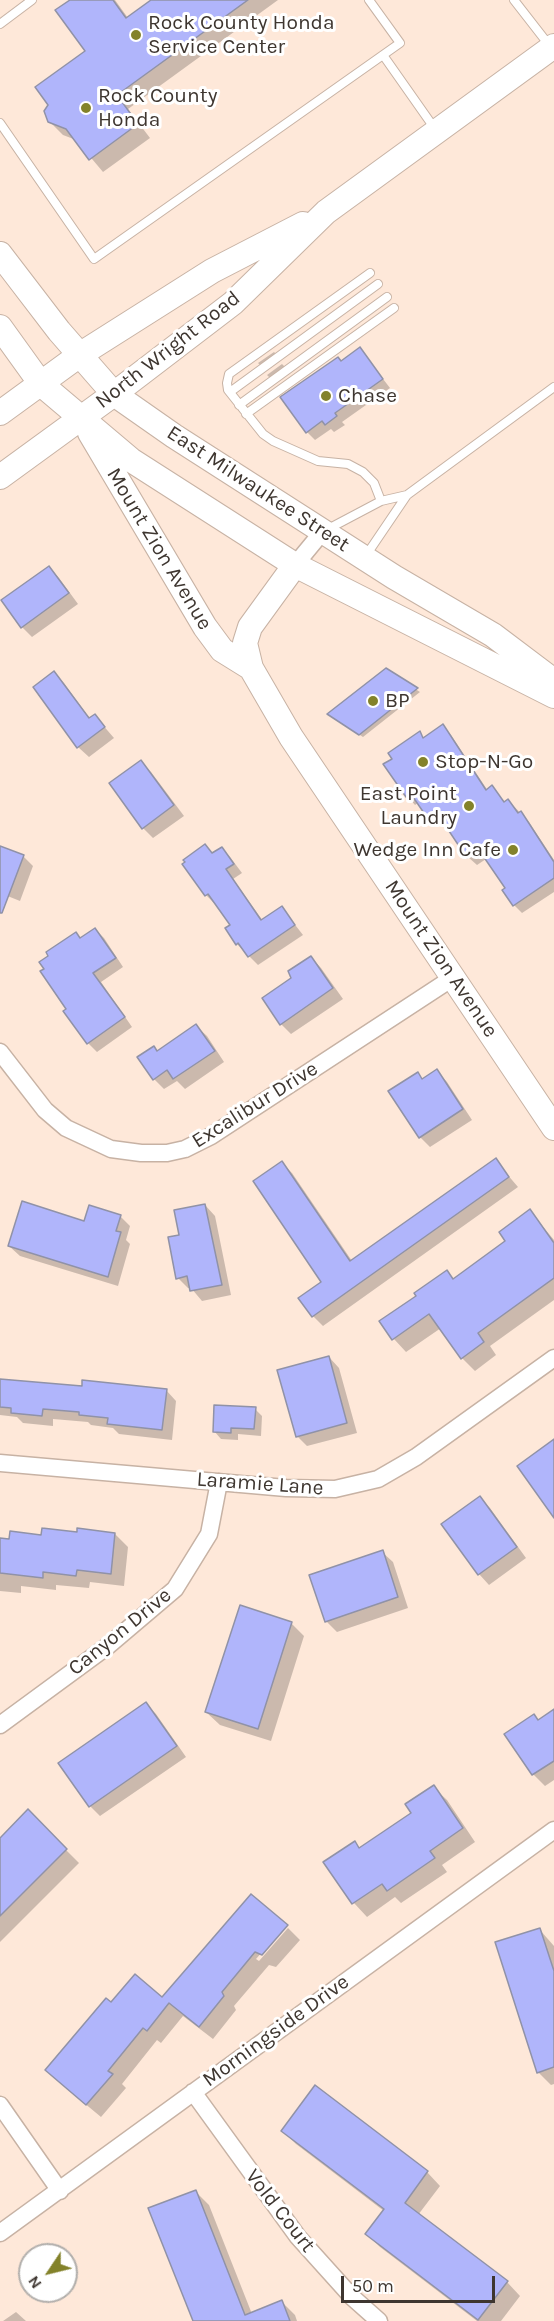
<!DOCTYPE html>
<style>
body{margin:0}
#map{position:relative;width:554px;height:2321px;overflow:hidden;background:#fee8d9;font-family:Karla,sans-serif}
canvas{display:block}
.north{position:absolute;left:18px;top:2243px;width:60px;height:60px;box-sizing:border-box;background:#fff;border:2px solid #b2afac;border-radius:50%;rotate:235deg;font-size:16px;font-weight:700;line-height:24px;text-align:center;color:#3e3630}
.north::after{content:'';display:block;margin:auto;width:21px;height:27px;background:#83822a;clip-path:polygon(50% 0,100% 100%,50% 72%,0 100%)}
.scale{position:absolute;left:341px;top:2276px;width:154px;height:27px;box-sizing:border-box;border:3px solid #3e3630;border-top:0;padding-left:8px;font-size:18px;line-height:21px;white-space:nowrap;color:#3e3630;-webkit-text-stroke:4px #fff;paint-order:stroke}
</style>
<div id="map">
<canvas width="554" height="2321"></canvas>
<div class="north">N</div>
<div class="scale">50 m</div>
</div>
<script>
const ctx = document.querySelector('canvas').getContext('2d');
ctx.lineJoin = 'round';
function fillPath(path, color) {
  ctx.fillStyle = color;
  ctx.fill(path, 'evenodd');
}
function poly(rows) {
  const path = new Path2D();
  for (const r of rows) {
    path.moveTo(r[0], r[1]);
    for (let i = 2; i < r.length; i += 2) path.lineTo(r[i], r[i + 1]);
  }
  return path;
}
function strokePath(path, color, width, dash) {
  ctx.strokeStyle = color;
  ctx.lineWidth = width;
  ctx.lineCap = dash ? 'butt' : 'round';
  ctx.setLineDash(dash || []);
  ctx.stroke(path);
}
function write(font, color, halo, rows, align = 'center') {
  ctx.font = font + ' Karla,sans-serif';
  ctx.lineWidth = 6;
  ctx.setLineDash([]);
  ctx.textBaseline = 'middle';
  ctx.strokeStyle = halo;
  ctx.fillStyle = color;
  for (const [text, x, y, turn = 0] of rows) {
    ctx.save();
    ctx.translate(x, y);
    ctx.rotate((+turn || 0) * Math.PI / 180);
    ctx.textAlign = isNaN(turn) ? turn : align;
    if (halo) ctx.strokeText(text, 0, 0);
    ctx.fillText(text, 0, 0);
    ctx.restore();
  }
}
fillPath(poly([
 [72,0,115,0,128,18,153,0,278,0,128,109,150,138,103,172,76,140,63,135,49,121,87,52],
 [360,349,390,388,342,422,345,425,334,432,331,429,315,440,307,432,341,363],
 [274,352,277,355,261,366,258,363],
 [282,364,286,368,271,379,267,375],
 [49,567,59,578,78,604,32,637,22,627],
 [386,670,420,692,363,737,332,717],
 [54,673,64,683,90,719,95,716,114,738,89,757,78,747],
 [443,726,451,735,488,791,492,787,505,803,508,800,529,822,554,860,554,892,522,913,514,905,507,889,486,859,477,865,468,857,443,819,435,824,418,803,415,805,407,796,394,759,419,733,425,739],
 [140,762,151,772,184,816,153,838,143,828],
 [205,846,213,854,221,849,230,857,242,873,233,879,263,921,282,908,303,935,258,965,237,944,232,925,217,903,215,904,206,895],
 [0,847,23,856,33,866,20,901,0,893],
 [95,929,104,938,123,967,101,982,132,1027,97,1052,88,1043,68,1009,76,933,81,939],
 [311,957,321,968,343,999,291,1034,281,1024],
 [196,1026,207,1036,224,1062,185,1089,177,1081,164,1089,154,1079,158,1052],
 [437,1071,447,1082,472,1120,430,1147,420,1137,418,1074,423,1080],
 [495,1160,518,1187,323,1326,313,1316,301,1298,323,1282,282,1163,292,1173,352,1261],
 [205,1205,215,1216,231,1295,202,1301,191,1288,188,1288,178,1278,181,1236],
 [530,1211,554,1240,554,1300,490,1346,496,1355,475,1371,462,1358,441,1328,406,1352,394,1339,381,1322,418,1296,446,1272,454,1279,507,1241],
 [120,1216,130,1226,126,1240,130,1244,118,1286,20,1256,9,1246,85,1223],
 [329,1357,339,1368,357,1433,307,1446,297,1436],
 [0,1380,83,1388,166,1390,176,1401,172,1440,119,1434,113,1428,91,1425,88,1422,53,1419,53,1426,23,1423,17,1417,0,1415],
 [255,1409,262,1416,261,1436,238,1434,238,1440,221,1439,214,1431],
 [480,1498,490,1508,526,1558,489,1585,479,1574],
 [115,1534,128,1547,124,1586,90,1582,89,1588,56,1585,56,1590,21,1586,21,1593,0,1591,0,1539,11,1540,42,1536],
 [382,1552,393,1562,408,1608,337,1632,326,1621],
 [291,1623,304,1636,271,1741,220,1725,206,1712],
 [146,1704,156,1714,186,1757,100,1816,90,1806],
 [554,1711,554,1780,545,1786,533,1774,507,1735,539,1721],
 [433,1787,447,1800,475,1842,442,1865,447,1872,401,1903,395,1897,367,1917,354,1903,325,1862,354,1843,361,1849,413,1814],
 [28,1812,79,1863,0,1942,0,1840],
 [285,1926,256,1959,259,1961,288,1928,300,1940,276,1967,269,1965,234,2006,236,2010,213,2039,183,2016,161,2043,157,2040,122,2084,126,2088,101,2117,60,2083,111,2004,163,1999],
 [540,1930,554,1946,554,2084,551,2085,538,2072],
 [315,2087,427,2172,440,2186,418,2215,507,2282,520,2296,501,2321,477,2321,380,2247,367,2234,384,2211,296,2144,282,2130],
 [195,2191,209,2205,252,2314,282,2302,295,2315,297,2321,195,2321],
 [16,2312,26,2321,3,2321]
]), '#0003');
const building = poly([
 [70,0,113,0,126,18,151,0,248,0,117,95,138,124,89,160,66,129,48,122,44,111,48,105,35,87,85,51,55,10,70,0],
 [360,347,383,379,335,413,337,416,325,425,322,421,306,433,280,397,338,357,341,361,360,347],
 [49,566,69,593,21,628,1,600,49,566],
 [386,668,418,688,359,735,327,714,386,668],
 [54,671,89,718,95,714,105,727,77,748,33,687,54,671],
 [443,724,486,790,492,785,504,802,508,799,518,813,521,811,554,862,554,878,513,906,502,890,505,888,479,850,467,858,435,810,426,816,411,794,406,797,383,764,392,759,388,753,420,731,423,738,443,724],
 [141,760,174,805,142,829,109,783,141,760],
 [205,844,212,853,222,847,234,864,226,869,261,920,282,906,295,925,248,957,238,943,236,945,225,928,230,925,208,894,205,896,182,864,185,862,183,860,205,844],
 [0,846,24,855,2,913,0,913,0,846],
 [95,928,116,958,93,973,125,1017,87,1044,63,1011,66,1009,40,971,44,969,39,962,48,956,46,952,76,932,80,938,95,928],
 [311,956,333,988,280,1025,262,998,291,978,288,971,311,956],
 [196,1024,215,1051,173,1079,167,1070,153,1080,137,1057,154,1046,157,1051,196,1024],
 [437,1069,463,1109,419,1138,388,1091,418,1072,422,1079,437,1069],
 [496,1158,509,1177,312,1317,298,1298,321,1282,253,1181,282,1161,350,1261,496,1158],
 [22,1201,84,1221,89,1205,121,1215,116,1231,121,1232,108,1277,8,1246,22,1201],
 [205,1204,222,1285,190,1291,187,1276,176,1279,168,1237,179,1235,174,1210,205,1204],
 [530,1209,554,1243,554,1278,478,1333,484,1342,461,1359,429,1314,392,1340,379,1321,416,1296,414,1293,447,1270,453,1279,505,1241,499,1232,530,1209],
 [329,1356,347,1423,296,1437,277,1370,329,1356],
 [0,1379,82,1386,82,1380,167,1389,162,1430,107,1424,108,1418,79,1415,79,1412,43,1409,42,1416,11,1413,11,1408,0,1407,0,1379],
 [214,1405,256,1407,254,1429,231,1428,231,1433,213,1432,214,1405],
 [554,1439,554,1518,517,1466,554,1439],
 [480,1496,517,1547,478,1575,441,1524,480,1496],
 [42,1528,77,1532,77,1528,115,1533,111,1574,77,1570,76,1576,43,1572,43,1578,0,1573,0,1538,9,1539,10,1531,41,1535,42,1528],
 [383,1550,398,1597,325,1622,309,1575,383,1550],
 [240,1605,292,1622,258,1729,205,1712,240,1605],
 [146,1702,177,1746,89,1807,58,1763,146,1702],
 [554,1709,554,1761,532,1775,504,1734,534,1714,538,1720,554,1709],
 [434,1785,463,1828,430,1851,435,1858,387,1891,382,1884,352,1904,323,1862,355,1841,359,1848,411,1813,405,1804,434,1785],
 [28,1809,67,1849,0,1916,0,1838,28,1809],
 [251,1894,288,1925,262,1955,255,1952,222,1992,224,1996,199,2027,169,2003,147,2031,143,2028,108,2071,113,2074,86,2105,45,2070,106,1998,111,2002,135,1974,162,1997,251,1894],
 [540,1928,554,1971,554,2067,537,2073,495,1942,540,1928],
 [315,2085,428,2171,405,2203,508,2281,478,2320,365,2234,384,2209,281,2131,315,2085],
 [196,2190,245,2315,282,2300,290,2321,193,2321,148,2208,196,2190]
]);
fillPath(building, '#b0b5fb');
strokePath(building, '#9092a7', 1.5);
const service = poly([
 [369,0,400,43,383,55],
 [514,0,549,45],
 [0,24,32,0],
 [0,123,94,259,383,55,435,129],
 [370,273,229,374,227,383,228,390,263,434,273,441,318,461,348,464,363,472,374,483,381,501],
 [230,392,378,284],
 [239,405,387,297],
 [246,414,394,308],
 [328,529,381,501,407,495],
 [365,557,407,495,554,387]
]);
const minor = poly([
 [295,565,323,531],
 [0,1052,45,1110,66,1128,111,1149,141,1153,167,1153,185,1149,211,1136,454,977],
 [0,1463,286,1488,335,1489,378,1479,416,1457,554,1358],
 [0,1725,109,1645,175,1589,209,1534,219,1482],
 [193,2092,298,2237,352,2297,379,2321],
 [0,2105,60,2191],
 [0,2233,554,1830]
]);
const secondary = poly([
 [0,254,59,331,114,394,174,436,394,577,493,635,554,681],
 [0,327,41,384,131,460,295,565,554,696],
 [0,413,81,354,212,271,303,224],
 [90,433,205,627,222,650,251,668],
 [0,477,114,394,233,303,326,212,554,46],
 [295,565,250,627,245,643,251,668,291,737,554,1128]
]);
strokePath(service, '#c7b2a4', 10);
strokePath(minor, '#c7b2a4', 19);
strokePath(secondary, '#c7b2a4', 26);
strokePath(service, '#fff', 8);
strokePath(minor, '#fff', 16);
strokePath(secondary, '#fff', 24);
for (const [x, y, r, color] of [
 [136,35,6,"#83822a"],
 [86,108,6,"#83822a"],
 [326,396,6,"#83822a"],
 [373,701,6,"#83822a"],
 [423,762,6,"#83822a"],
 [469,806,6,"#83822a"],
 [513,850,6,"#83822a"]
]) {
  const dot = new Path2D();
  dot.arc(x, y, r, 0, 2 * Math.PI);
  ctx.fillStyle = color;
  ctx.fill(dot);
  strokePath(dot, '#fff', 2);
}
write('21px', '#3e3630', '#fff', [
 ["Rock County Honda",148,23],
 ["Service Center",148,47],
 ["Rock County",98,96],
 ["Honda",98,120],
 ["Chase",338,396],
 ["BP",385,701],
 ["Stop-N-Go",435,762],
 ["East Point",457,794,"right"],
 ["Laundry",457,818,"right"],
 ["Wedge Inn Cafe",501,850,"right"]
], 'left');
write('21px', '#3e3630', '#fff', [
 ["North Wright Road",168,350,-38],
 ["East Milwaukee Street",258,489,33],
 ["Mount Zion Avenue",159,549,59],
 ["Mount Zion Avenue",441,959,56],
 ["Excalibur Drive",255,1105,-32],
 ["Laramie Lane",260,1484,4],
 ["Canyon Drive",120,1632,-39],
 ["Morningside Drive",276,2031,-36],
 ["Vold Court",280,2211,52]
]);
</script>
